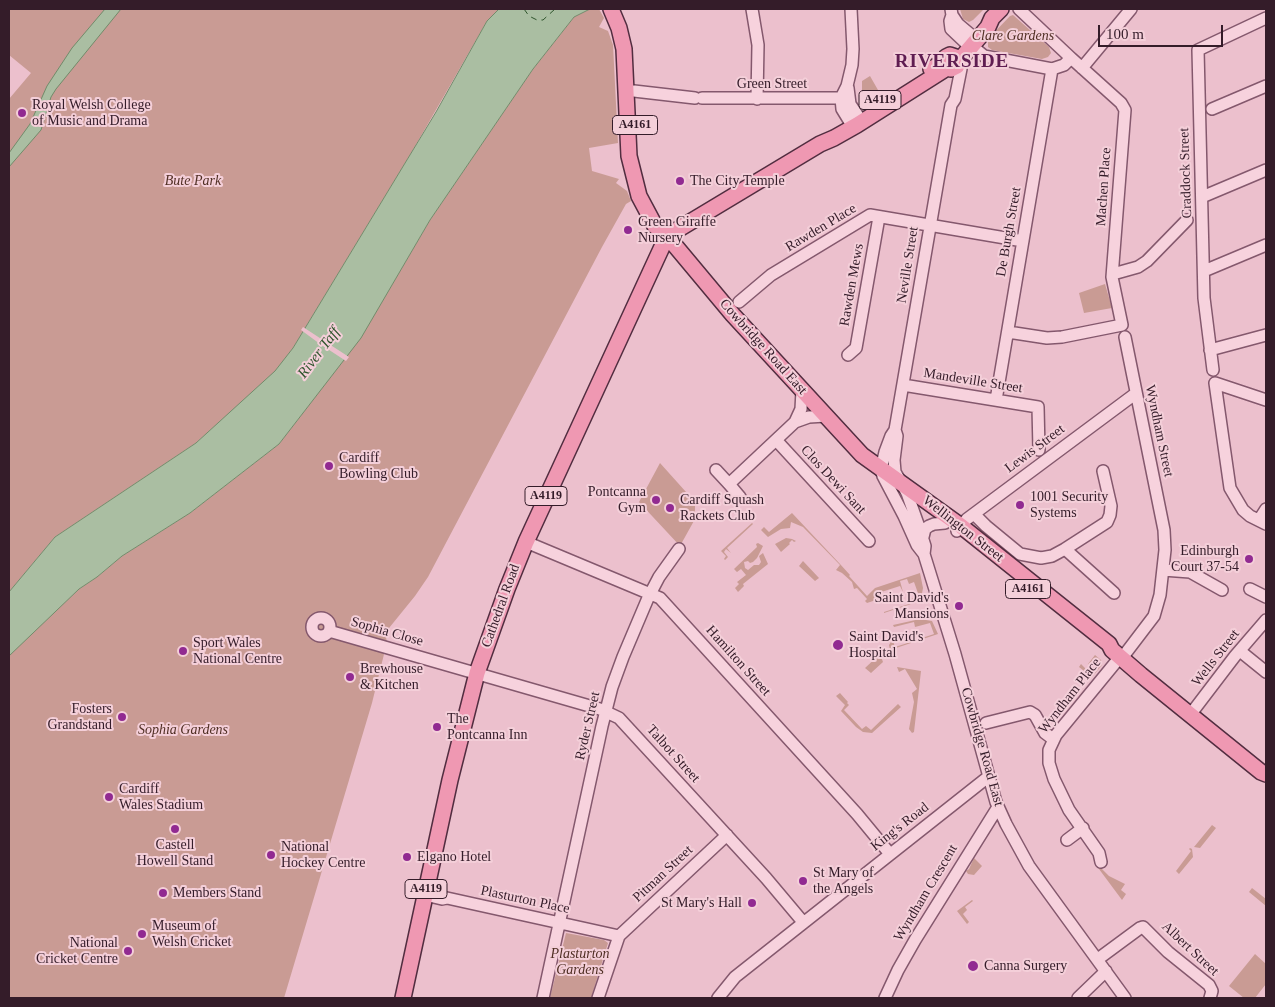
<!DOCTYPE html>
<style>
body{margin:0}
#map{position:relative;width:1275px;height:1007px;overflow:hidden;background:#ecc0cd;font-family:Georgia,serif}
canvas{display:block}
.frame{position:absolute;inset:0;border:10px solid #341c29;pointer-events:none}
.scale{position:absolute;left:1098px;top:25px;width:125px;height:22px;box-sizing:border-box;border:2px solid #341c29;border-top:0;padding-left:6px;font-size:15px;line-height:18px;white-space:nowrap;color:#341c29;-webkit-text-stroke:4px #f4cfd9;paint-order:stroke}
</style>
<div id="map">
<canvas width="1275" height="1007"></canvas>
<div class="frame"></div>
<div class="scale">100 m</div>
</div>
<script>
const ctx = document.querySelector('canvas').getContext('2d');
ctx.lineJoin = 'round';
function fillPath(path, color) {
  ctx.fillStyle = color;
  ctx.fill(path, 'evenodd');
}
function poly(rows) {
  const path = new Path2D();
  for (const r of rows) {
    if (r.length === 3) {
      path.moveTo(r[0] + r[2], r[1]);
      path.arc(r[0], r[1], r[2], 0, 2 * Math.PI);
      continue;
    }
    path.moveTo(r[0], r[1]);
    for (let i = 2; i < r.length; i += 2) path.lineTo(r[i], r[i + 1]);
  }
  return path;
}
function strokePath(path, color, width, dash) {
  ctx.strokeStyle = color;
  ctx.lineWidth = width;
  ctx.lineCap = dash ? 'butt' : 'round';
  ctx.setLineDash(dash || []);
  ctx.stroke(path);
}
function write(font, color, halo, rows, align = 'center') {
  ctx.font = font + ' Georgia,serif';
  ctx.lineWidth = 4;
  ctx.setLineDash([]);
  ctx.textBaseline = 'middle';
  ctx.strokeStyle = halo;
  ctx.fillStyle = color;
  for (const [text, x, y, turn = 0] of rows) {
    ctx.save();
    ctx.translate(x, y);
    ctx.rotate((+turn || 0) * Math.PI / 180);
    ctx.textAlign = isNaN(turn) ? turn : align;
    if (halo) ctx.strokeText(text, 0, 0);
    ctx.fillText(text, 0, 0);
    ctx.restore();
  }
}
fillPath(poly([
 [9,9,503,9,487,21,410,155,293,348,275,372,196,443,55,537,9,592,9,99,31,73,9,55],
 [590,9,599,9,604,18,599,27,608,31,613,45,618,143,589,148,592,171,619,179,616,183,627,191,631,201,626,204,602,247,428,577,415,596,385,633,387,642,372,703,284,998,9,998,9,646,40,625,79,589,97,577,122,556,190,513,279,444,361,337,430,220,533,69,574,17],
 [960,9,984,9,973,20,969,22,963,19],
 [1013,15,1049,47,1051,53,1048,57,1042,59,992,50,988,47,988,39,1010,16],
 [870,76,878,90,875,92,864,92,862,91,862,81],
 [1105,284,1112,308,1084,313,1079,293],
 [660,463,695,502,695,519,680,546,639,502],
 [792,513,840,564,850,575,849,576,867,596,875,588,920,573,923,588,921,599,911,604,884,613,884,612,909,604,907,598,910,599,919,596,914,582,909,584,907,579,900,581,903,592,900,586,875,594,876,600,867,603,865,601,867,599,857,588,854,589,852,582,842,573,836,570,840,565,803,527,791,522,790,528,781,529,768,537,761,530,764,527,769,532],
 [752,523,753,524,727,548,731,553,726,549,724,552,728,557,725,560,724,559,726,556,721,551],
 [786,538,792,539,796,541,794,542,792,540,789,543,790,544,781,552,775,544],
 [758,543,763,546,757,558,753,562,750,563,748,561,744,562,745,568,748,570,754,565,759,565,761,562,759,556,763,553,768,564,743,584,744,586,738,592,735,588,739,584,737,582,746,575,741,569,737,572,734,569,757,547,756,544],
 [803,561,819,578,815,581,799,566],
 [920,619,932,621,938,634,890,650,889,645,891,642,893,641,895,647,920,639,919,634,922,638,934,634,930,623,915,627,914,622,894,627,893,625],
 [880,654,883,662,871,673,865,668],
 [1095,655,1101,660,1102,665,1092,677,1079,667,1081,664,1087,670,1090,666,1088,664],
 [897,667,921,671,914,732,912,733,909,729,914,702,912,693,917,689,905,669,899,672],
 [840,693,848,702,847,703,849,705,844,710,862,729,866,726,871,730,898,704,901,707,872,733,863,732,856,727,841,711,845,705,836,696],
 [1212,825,1216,828,1200,848,1194,847],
 [1190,848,1192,849,1193,857,1179,874,1176,871,1191,851,1189,849],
 [974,858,982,866,974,875,968,874,966,871,969,869],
 [1097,864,1109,876,1125,884,1121,890,1126,894,1122,900,1096,865],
 [1252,888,1266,899,1266,906,1249,892],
 [972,900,973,901,965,907,967,910,963,914,969,922,967,924,957,911],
 [566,933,604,940,608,943,591,998,550,998],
 [1255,954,1266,964,1266,984,1255,998,1244,998,1229,986]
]), '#c99b94');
const water = poly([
 [105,9,121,9,56,89,51,97,41,130,9,167,9,153,30,124,47,86,72,48,105,9],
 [499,9,590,9,574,17,533,69,430,220,361,338,279,444,190,513,122,556,97,577,79,589,9,656,9,592,55,537,196,443,275,371,293,348,436,112,487,21,499,9]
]);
fillPath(water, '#aabea2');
strokePath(water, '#728b6a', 1);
fillPath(poly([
 [303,327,329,344,349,357,346,361,320,344,301,330]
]), '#ecc0cd');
strokePath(poly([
 [524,9,529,16,537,20,543,20,555,9]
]), '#2e542c', 1, [6, 5]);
const minor = poly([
 [752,9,758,45,757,99],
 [851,9,853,49,852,65,847,86,841,98,842,109,853,127],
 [951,9,952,15,958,24,977,40],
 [1019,9,1071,58],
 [952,15,950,21,951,29,970,47],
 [972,46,984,56,1052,69,1064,65,1071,58,1121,103,1125,110,1112,277,1122,325,1062,337,1047,338,1008,332],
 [1082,68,1131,9],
 [848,88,850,104,862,122],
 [634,91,695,98],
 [702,98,841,98],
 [1212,109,1266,86],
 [1202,197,1266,170],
 [1204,271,1266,245],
 [1113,274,1138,267,1147,261,1187,220],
 [739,302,771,275,870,215,1023,241],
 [1210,350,1266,335],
 [848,355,856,348,879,217],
 [1213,370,1204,298,1198,50,1266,18],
 [903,385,1038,407,1039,450],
 [996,400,1052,69],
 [1266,400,1215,383,1230,488,1243,510,1250,516,1266,524],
 [795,422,809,417,826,416],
 [895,430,891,436,885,452,881,469,883,476,904,516,917,545,924,554,955,654,996,802,1006,824,1029,866,1125,998],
 [776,440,869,541],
 [716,470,729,484],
 [740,497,729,484,795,422,801,409,802,390],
 [974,514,986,526,1020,554,1041,558,1052,556,1065,549,1114,593],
 [1259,520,1266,509],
 [957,531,967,519,1135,394],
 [923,537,925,529,929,526,934,524,945,523],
 [526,542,660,598,857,814,890,854],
 [1065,549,1107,522,1110,515,1111,506,1103,471],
 [924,554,925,546,918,524,907,493,895,472,894,460,897,436,895,430,951,105,955,99,961,69,958,62],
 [1163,570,1190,572,1222,590],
 [1250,589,1266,597],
 [321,627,9],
 [329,631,600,709,619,718,766,878,803,922],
 [1240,651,1266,672],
 [1122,658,1154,616,1160,595,1165,550,1164,530,1125,337],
 [1190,715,1235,656,1266,620],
 [986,723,1030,712,1035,715,1045,733,1053,739],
 [1067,840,1083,828],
 [1101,862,1099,853,1069,810,1054,779,1049,763,1049,750,1056,735,1120,657],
 [425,895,442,899,447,898,619,936],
 [1098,959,1140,928,1143,927,1168,952,1209,985,1212,991,1210,998],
 [543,998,602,726,612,687,623,657,648,598,659,577,679,549],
 [598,998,619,936,727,835],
 [718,998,735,977,988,777],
 [885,998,898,970,915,940,998,807],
 [1078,998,1106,971]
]);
const major = poly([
 [611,9,619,28,624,49,629,156,639,196,655,226,667,236,733,315,862,455,961,526,1109,644,1112,650,1141,675,1261,772,1266,774],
 [958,62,988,27,992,18,1001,9],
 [931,69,944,62,946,57,950,55,956,57,958,62,957,66,951,69,945,66,944,62],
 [667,236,820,144,834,138,857,125,947,68],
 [403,998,450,780,477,673,507,589,526,542,667,236]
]);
strokePath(minor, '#84586d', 14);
strokePath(major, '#522d40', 18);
strokePath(minor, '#f7d2dd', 11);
strokePath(major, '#ef98b2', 15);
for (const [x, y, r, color] of [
 [22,113,5,"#912a91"],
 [680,181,5,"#912a91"],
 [628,230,5,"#912a91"],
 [329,466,5,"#912a91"],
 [656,500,5,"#912a91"],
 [1020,505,5,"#912a91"],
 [670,508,5,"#912a91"],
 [1249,559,5,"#912a91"],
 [959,606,5,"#912a91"],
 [838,645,6,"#912a91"],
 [183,651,5,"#912a91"],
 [350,677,5,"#912a91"],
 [122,717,5,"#912a91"],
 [437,727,5,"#912a91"],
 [109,797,5,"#912a91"],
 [175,829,5,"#912a91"],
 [271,855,5,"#912a91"],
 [407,857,5,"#912a91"],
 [803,881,5,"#912a91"],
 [163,893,5,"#912a91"],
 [752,903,5,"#912a91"],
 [142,934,5,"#912a91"],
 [128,951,5,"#912a91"],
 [973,966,6,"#912a91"]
]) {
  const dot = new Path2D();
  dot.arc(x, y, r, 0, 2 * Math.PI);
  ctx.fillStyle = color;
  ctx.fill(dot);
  strokePath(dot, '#f4cfd9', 2);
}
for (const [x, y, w] of [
 [880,100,42],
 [635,125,45],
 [546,496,42],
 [1028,589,45],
 [426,889,42]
]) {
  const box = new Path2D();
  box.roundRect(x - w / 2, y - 9.5, w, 19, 4);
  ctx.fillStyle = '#f4cfd9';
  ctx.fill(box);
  strokePath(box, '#341c29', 1);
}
write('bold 12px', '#341c29', null, [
 ["A4119",880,100],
 ["A4161",635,125],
 ["A4119",546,496],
 ["A4161",1028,589],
 ["A4119",426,889]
]);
write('italic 14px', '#502f24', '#f4cfd9', [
 ["Clare Gardens",1013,36],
 ["Bute Park",193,181],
 ["Sophia Gardens",183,730],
 ["Plasturton",580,954],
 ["Gardens",580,970]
]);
write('14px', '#341c29', '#f4cfd9', [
 ["Green Street",772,84],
 ["Craddock Street",1186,173,-92],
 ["Machen Place",1104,187,-86],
 ["Rawden Place",821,228,-31],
 ["De Burgh Street",1009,232,-80],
 ["Neville Street",908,265,-81],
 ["Rawden Mews",852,285,-80],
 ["Cowbridge Road East",763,347,48],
 ["Mandeville Street",973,381,9],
 ["Wyndham Street",1159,431,78],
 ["Lewis Street",1035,449,-37],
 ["Clos Dewi Sant",833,480,47],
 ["Wellington Street",963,529,38],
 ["Cathedral Road",501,606,-70],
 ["Sophia Close",387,632,16],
 ["Wells Street",1216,658,-52],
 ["Hamilton Street",738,661,48],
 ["Wyndham Place",1070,696,-52],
 ["Ryder Street",588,726,-77],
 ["Cowbridge Road East",982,747,74],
 ["Talbot Street",673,754,48],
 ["King's Road",900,827,-38],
 ["Pitman Street",663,874,-43],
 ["Wyndham Crescent",926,893,-59],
 ["Plasturton Place",525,900,12],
 ["Albert Street",1190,949,43]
]);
write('14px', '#341c29', '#f4cfd9', [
 ["Royal Welsh College",32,105],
 ["of Music and Drama",32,121],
 ["The City Temple",690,181],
 ["Green Giraffe",638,222],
 ["Nursery",638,238],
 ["Cardiff",339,458],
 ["Bowling Club",339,474],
 ["Pontcanna",646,492,"right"],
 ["Gym",646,508,"right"],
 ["1001 Security",1030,497],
 ["Systems",1030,513],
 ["Cardiff Squash",680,500],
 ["Rackets Club",680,516],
 ["Edinburgh",1239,551,"right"],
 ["Court 37-54",1239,567,"right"],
 ["Saint David's",949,598,"right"],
 ["Mansions",949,614,"right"],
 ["Saint David's",849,637],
 ["Hospital",849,653],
 ["Sport Wales",193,643],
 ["National Centre",193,659],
 ["Brewhouse",360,669],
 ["& Kitchen",360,685],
 ["Fosters",112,709,"right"],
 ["Grandstand",112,725,"right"],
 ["The",447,719],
 ["Pontcanna Inn",447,735],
 ["Cardiff",119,789],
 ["Wales Stadium",119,805],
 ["Castell",175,845,"center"],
 ["Howell Stand",175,861,"center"],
 ["National",281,847],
 ["Hockey Centre",281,863],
 ["Elgano Hotel",417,857],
 ["St Mary of",813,873],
 ["the Angels",813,889],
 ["Members Stand",173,893],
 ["St Mary's Hall",742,903,"right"],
 ["Museum of",152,926],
 ["Welsh Cricket",152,942],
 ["National",118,943,"right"],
 ["Cricket Centre",118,959,"right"],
 ["Canna Surgery",984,966]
], 'left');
write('italic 15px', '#2e542c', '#f4cfd9', [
 ["River Taff",319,353,-53]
]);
ctx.letterSpacing = '1px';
write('bold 19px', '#5f1d51', '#f4cfd9', [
 ["RIVERSIDE",952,62]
]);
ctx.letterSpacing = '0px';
</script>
